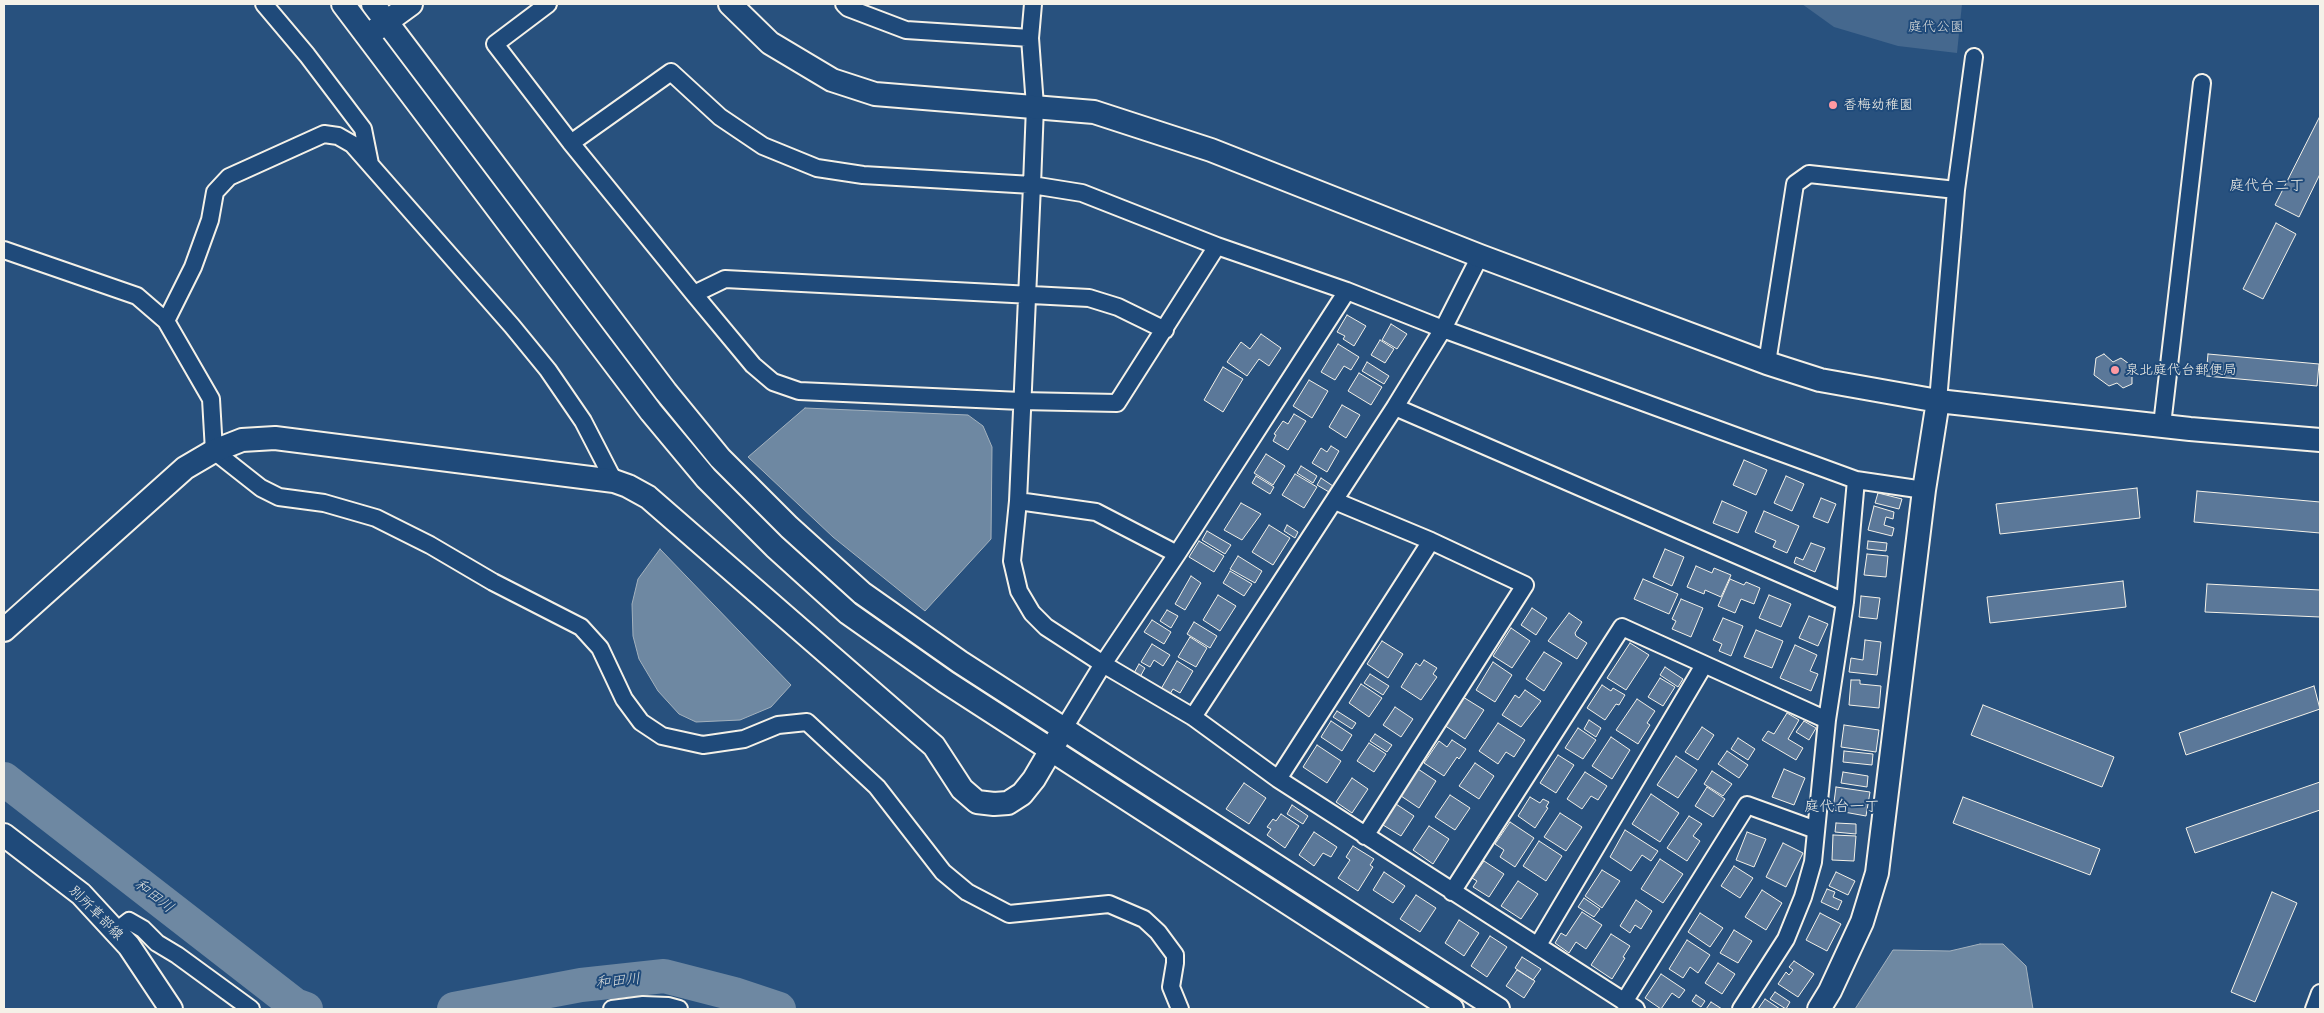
<!DOCTYPE html>
<meta charset="utf-8">
<style>
body{margin:0}
#map{position:relative;width:2324px;height:1013px;overflow:hidden;background:#28517e;font-family:"Comic Neue",sans-serif}
canvas{display:block}
.frame{position:absolute;inset:0;border:5px solid #f4f1e8;pointer-events:none}
</style>
<div id="map">
<canvas width="2324" height="1013"></canvas>
<div class="frame"></div>
</div>
<script>
const ctx = document.querySelector('canvas').getContext('2d');
ctx.lineJoin = 'round';
function fillPath(path, color) {
  ctx.fillStyle = color;
  ctx.fill(path, 'evenodd');
}
function poly(rows) {
  const path = new Path2D();
  for (const r of rows) {
    path.moveTo(r[0], r[1]);
    for (let i = 2; i < r.length; i += 2) path.lineTo(r[i], r[i + 1]);
  }
  return path;
}
function strokePath(path, color, width, dash) {
  ctx.strokeStyle = color;
  ctx.lineWidth = width;
  ctx.lineCap = dash ? 'butt' : 'round';
  ctx.setLineDash(dash || []);
  ctx.stroke(path);
}
function write(font, color, halo, rows, align = 'center') {
  ctx.font = font + ' "Comic Neue","Klee One",sans-serif';
  ctx.lineWidth = 4;
  ctx.setLineDash([]);
  ctx.textBaseline = 'middle';
  ctx.strokeStyle = halo;
  ctx.fillStyle = color;
  for (const [text, x, y, turn = 0] of rows) {
    ctx.save();
    ctx.translate(x, y);
    ctx.rotate((+turn || 0) * Math.PI / 180);
    ctx.textAlign = isNaN(turn) ? turn : align;
    if (halo) ctx.strokeText(text, 0, 0);
    ctx.fillText(text, 0, 0);
    ctx.restore();
  }
}
fillPath(poly([
 [1802,4,1962,4,1957,53,1898,46,1834,27]
]), '#45688e');
const water = poly([
 [805,408,968,415,983,426,992,447,991,539,925,611,833,537,748,457,805,408],
 [660,549,791,685,771,707,740,720,696,722,679,714,658,691,639,659,633,636,632,604,638,579,660,549],
 [1980,944,2003,944,2026,966,2033,1009,1855,1009,1893,950,1950,951,1980,944]
]);
fillPath(water, '#6e88a2');
strokePath(water, '#a4b2be', 1);
strokePath(poly([
 [4,779,295,1005,306,1009],
 [454,1009,581,985,664,976,734,994,779,1009]
]), '#6e88a2', 34);
const building = poly([
 [2320,116,2320,174,2299,217,2275,205,2320,116],
 [2276,223,2296,234,2263,299,2243,289,2276,223],
 [1347,315,1366,326,1354,346,1343,339,1345,336,1337,332,1347,315],
 [1391,324,1407,334,1397,349,1382,340,1391,324],
 [1261,334,1281,348,1269,366,1259,359,1247,376,1227,362,1241,342,1250,349,1261,334],
 [1380,340,1394,349,1385,363,1371,355,1380,340],
 [1338,344,1359,357,1351,370,1344,366,1335,380,1321,372,1338,344],
 [2104,354,2113,362,2121,358,2132,366,2132,384,2123,388,2117,383,2109,386,2094,375,2096,358,2104,354],
 [2208,354,2319,364,2317,386,2206,376,2208,354],
 [1367,362,1389,376,1384,384,1362,371,1367,362],
 [1223,367,1243,379,1223,412,1204,400,1223,367],
 [1359,373,1382,387,1371,405,1348,391,1359,373],
 [1309,380,1328,391,1312,418,1293,406,1309,380],
 [1342,405,1360,415,1346,438,1329,427,1342,405],
 [1294,414,1306,421,1288,450,1273,441,1276,435,1274,434,1283,421,1288,424,1294,414],
 [1331,446,1339,451,1327,472,1312,463,1321,448,1327,452,1331,446],
 [1266,454,1285,466,1273,485,1254,473,1266,454],
 [1744,460,1767,470,1756,495,1733,485,1744,460],
 [1301,466,1317,476,1313,483,1297,473,1301,466],
 [1295,474,1317,487,1304,508,1282,495,1295,474],
 [1256,476,1274,487,1270,494,1252,483,1256,476],
 [1786,476,1804,484,1792,511,1774,503,1786,476],
 [1321,478,1333,486,1329,492,1317,485,1321,478],
 [2137,488,2140,518,2000,534,1996,504,2137,488],
 [2197,491,2320,502,2320,533,2194,522,2197,491],
 [1878,493,1902,499,1899,509,1875,503,1878,493],
 [1821,498,1836,504,1828,523,1813,517,1821,498],
 [1722,501,1747,512,1738,533,1713,523,1722,501],
 [1241,503,1261,514,1242,540,1224,530,1241,503],
 [1874,506,1894,512,1893,519,1886,517,1884,525,1894,528,1892,536,1868,530,1874,506],
 [1764,511,1799,526,1787,553,1773,547,1776,541,1755,532,1764,511],
 [1269,525,1290,538,1273,565,1252,552,1269,525],
 [1287,525,1298,532,1295,538,1284,531,1287,525],
 [1207,531,1231,545,1225,554,1202,540,1207,531],
 [1199,541,1224,556,1214,572,1189,557,1199,541],
 [1868,541,1887,543,1886,551,1867,549,1868,541],
 [1811,543,1825,548,1815,572,1794,563,1796,557,1803,560,1811,543],
 [1665,549,1684,557,1672,586,1653,577,1665,549],
 [1867,554,1888,556,1886,577,1864,575,1867,554],
 [1238,556,1262,571,1255,583,1230,569,1238,556],
 [1696,566,1712,573,1714,568,1731,575,1721,597,1705,590,1704,594,1687,587,1696,566],
 [1230,571,1252,584,1244,596,1223,583,1230,571],
 [1191,576,1201,583,1185,610,1175,604,1191,576],
 [1643,579,1678,594,1669,614,1634,599,1643,579],
 [1730,579,1744,585,1746,582,1760,588,1754,604,1741,599,1735,613,1718,606,1730,579],
 [2123,581,2126,607,1990,623,1987,597,2123,581],
 [2207,584,2320,590,2320,617,2205,612,2207,584],
 [1218,595,1236,606,1220,631,1203,620,1218,595],
 [1769,595,1791,604,1781,627,1759,618,1769,595],
 [1861,596,1880,598,1877,619,1859,617,1861,596],
 [1681,599,1703,608,1691,637,1672,629,1676,621,1672,619,1681,599],
 [1532,608,1547,618,1536,635,1521,625,1532,608],
 [1167,610,1178,616,1171,628,1160,621,1167,610],
 [1569,613,1582,622,1575,633,1576,636,1587,643,1577,659,1548,641,1569,613],
 [1809,616,1828,624,1818,646,1799,638,1809,616],
 [1723,618,1743,626,1731,656,1719,651,1722,644,1713,640,1723,618],
 [1152,620,1171,632,1164,644,1144,632,1152,620],
 [1194,622,1217,636,1210,648,1187,634,1194,622],
 [1511,628,1530,641,1512,668,1493,656,1511,628],
 [1756,630,1783,641,1772,668,1744,657,1756,630],
 [1190,637,1207,648,1196,667,1178,657,1190,637],
 [1865,640,1881,642,1877,675,1849,672,1851,658,1863,660,1865,640],
 [1382,641,1403,654,1388,678,1367,664,1382,641],
 [1630,643,1649,655,1626,690,1607,678,1630,643],
 [1152,644,1170,655,1163,666,1154,660,1150,667,1141,662,1152,644],
 [1795,645,1817,655,1810,671,1818,674,1811,691,1780,678,1795,645],
 [1544,652,1562,663,1544,691,1526,679,1544,652],
 [1424,660,1437,668,1433,674,1437,677,1421,700,1401,687,1416,663,1420,666,1424,660],
 [1177,661,1193,671,1180,693,1173,689,1170,694,1161,689,1177,661],
 [1493,662,1512,675,1495,702,1476,690,1493,662],
 [1139,664,1145,668,1140,677,1134,673,1139,664],
 [1665,667,1683,679,1678,687,1660,675,1665,667],
 [1370,674,1389,686,1383,695,1364,683,1370,674],
 [1660,678,1675,687,1663,706,1648,697,1660,678],
 [1851,680,1860,680,1860,684,1881,686,1879,708,1849,705,1851,680],
 [1361,684,1382,698,1369,717,1349,703,1361,684],
 [1602,685,1611,691,1613,688,1625,695,1619,705,1616,704,1605,720,1587,708,1602,685],
 [2314,686,2320,709,2186,755,2179,733,2314,686],
 [1525,690,1541,701,1521,727,1502,715,1515,695,1519,698,1525,690],
 [1463,697,1484,710,1465,739,1444,725,1463,697],
 [1637,699,1655,711,1647,723,1650,725,1638,744,1616,730,1637,699],
 [1983,705,2114,757,2102,787,1971,735,1983,705],
 [1395,707,1413,719,1401,737,1383,725,1395,707],
 [1337,711,1356,723,1352,729,1333,717,1337,711],
 [1787,713,1799,720,1788,739,1803,748,1796,760,1762,740,1768,731,1774,734,1787,713],
 [1589,720,1601,728,1596,737,1584,729,1589,720],
 [1331,721,1352,735,1342,751,1321,737,1331,721],
 [1804,721,1816,728,1809,740,1796,732,1804,721],
 [1498,723,1525,740,1514,757,1506,752,1498,764,1479,751,1498,723],
 [1844,725,1879,730,1876,752,1841,747,1844,725],
 [1702,727,1714,735,1698,760,1685,752,1702,727],
 [1578,728,1596,740,1583,759,1565,748,1578,728],
 [1375,734,1392,745,1387,752,1370,741,1375,734],
 [1611,737,1630,750,1612,779,1592,766,1611,737],
 [1738,738,1755,749,1748,760,1731,749,1738,738],
 [1452,740,1466,749,1459,759,1457,757,1444,776,1424,763,1439,741,1447,747,1452,740],
 [1369,743,1386,754,1374,772,1357,761,1369,743],
 [1317,745,1341,761,1327,783,1303,767,1317,745],
 [1727,751,1748,765,1739,778,1718,764,1727,751],
 [1844,751,1873,754,1872,765,1843,762,1844,751],
 [1558,755,1574,765,1556,793,1540,783,1558,755],
 [1676,756,1697,770,1678,798,1657,785,1676,756],
 [1475,763,1494,776,1479,799,1459,786,1475,763],
 [1418,769,1436,781,1419,808,1401,796,1418,769],
 [1784,769,1805,778,1794,805,1772,797,1784,769],
 [1712,771,1732,784,1723,796,1704,784,1712,771],
 [1585,772,1607,786,1598,800,1591,796,1582,809,1567,799,1585,772],
 [1843,772,1868,776,1867,787,1841,783,1843,772],
 [1352,778,1368,789,1352,813,1336,802,1352,778],
 [2320,782,2320,810,2195,853,2186,828,2320,782],
 [1244,783,1266,798,1249,824,1226,809,1244,783],
 [1707,787,1725,799,1713,817,1695,806,1707,787],
 [1836,787,1870,792,1866,816,1833,810,1836,787],
 [1651,794,1679,813,1660,842,1632,824,1651,794],
 [1450,795,1470,808,1455,830,1435,817,1450,795],
 [1530,797,1540,803,1543,799,1549,802,1546,807,1548,808,1535,828,1518,816,1530,797],
 [1963,797,2100,849,2090,875,1953,823,1963,797],
 [1396,804,1414,816,1401,836,1383,825,1396,804],
 [1292,805,1308,816,1303,824,1287,814,1292,805],
 [1560,813,1582,827,1566,851,1544,837,1560,813],
 [1281,814,1299,826,1285,848,1267,835,1271,829,1267,827,1273,819,1276,821,1281,814],
 [1689,816,1702,824,1693,836,1700,841,1687,861,1667,848,1689,816],
 [1510,822,1534,838,1515,867,1500,857,1504,850,1495,844,1510,822],
 [1836,823,1856,824,1856,834,1835,832,1836,823],
 [1429,826,1449,839,1433,864,1413,850,1429,826],
 [1625,830,1658,851,1651,861,1642,855,1631,871,1610,857,1625,830],
 [1314,832,1337,847,1331,857,1323,853,1314,866,1299,855,1314,832],
 [1747,832,1766,839,1754,867,1736,860,1747,832],
 [1833,835,1856,836,1854,861,1832,860,1833,835],
 [1539,841,1562,856,1546,881,1523,866,1539,841],
 [1783,843,1803,853,1786,887,1766,877,1783,843],
 [1353,846,1374,859,1370,865,1373,867,1358,891,1338,878,1350,860,1346,857,1353,846],
 [1660,859,1683,874,1663,903,1641,889,1660,859],
 [1484,861,1504,874,1489,897,1473,887,1477,881,1472,878,1484,861],
 [1734,866,1753,878,1740,898,1721,886,1734,866],
 [1602,870,1620,881,1602,908,1585,896,1602,870],
 [1384,872,1405,886,1393,903,1373,890,1384,872],
 [1836,872,1855,881,1848,895,1829,886,1836,872],
 [1518,881,1538,894,1521,919,1501,906,1518,881],
 [1827,889,1835,892,1833,897,1842,901,1838,910,1821,902,1827,889],
 [1762,890,1782,903,1766,930,1745,917,1762,890],
 [2272,892,2297,903,2255,1002,2231,992,2272,892],
 [1416,895,1436,908,1420,932,1400,919,1416,895],
 [1584,898,1600,909,1594,917,1578,907,1584,898],
 [1636,900,1652,911,1641,929,1635,925,1630,933,1620,926,1636,900],
 [1582,912,1602,925,1586,949,1576,942,1569,953,1555,943,1561,933,1566,936,1582,912],
 [1700,913,1723,928,1710,947,1688,932,1700,913],
 [1820,913,1841,924,1827,951,1806,940,1820,913],
 [1459,920,1479,933,1464,956,1445,943,1459,920],
 [1734,930,1752,941,1738,963,1720,953,1734,930],
 [1611,934,1630,946,1623,957,1625,958,1612,979,1591,965,1611,934],
 [1490,936,1507,947,1487,977,1471,966,1490,936],
 [1687,940,1710,955,1698,973,1690,967,1683,978,1669,969,1687,940],
 [1522,957,1541,969,1533,980,1515,968,1522,957],
 [1794,961,1814,974,1798,997,1778,984,1786,972,1789,975,1793,970,1789,967,1794,961],
 [1718,963,1735,974,1722,994,1705,983,1718,963],
 [1517,970,1535,981,1524,998,1506,986,1517,970],
 [1661,974,1685,990,1679,998,1672,993,1661,1009,1645,998,1661,974],
 [1775,992,1790,1002,1786,1009,1770,999,1775,992],
 [1696,995,1705,1001,1701,1007,1692,1001,1696,995],
 [1765,999,1780,1009,1758,1009,1765,999],
 [1711,1002,1722,1009,1706,1009,1711,1002]
]);
fillPath(building, '#5b7899');
strokePath(building, '#f4f1e8', 1);
const street = poly([
 [264,4,307,55,363,129,370,164],
 [548,4,495,44,571,143,694,294,753,365,773,382,799,391,1021,401,1117,403,1217,246],
 [844,4,848,8,906,30,1030,38],
 [1033,4,1030,38,1035,106,1032,185,1018,501,1012,561,1019,591,1032,613,1046,627,1103,664,1193,717,1278,779,1636,1009],
 [571,143,671,72,720,117,763,146,817,168,863,175,1032,185,1082,193,1217,246,1347,291,1443,329,1856,480,1924,490],
 [4,250,137,296,166,321,211,399,214,451,261,488,279,497,324,503,376,518,430,545,493,582,581,627,600,648,624,699,641,722,662,736,703,745,744,739,778,725,807,722,877,787,943,872,967,892,1009,914,1109,904,1144,919,1158,932,1175,955,1175,963,1171,987,1180,1009],
 [694,294,725,279,1089,298,1118,307,1165,330],
 [166,321,193,267,210,220,215,192,229,177,324,134,338,136,352,144,512,326,548,370,583,421,614,481],
 [1767,363,1795,184,1809,174,1956,190],
 [1938,401,1956,190,1974,57],
 [1395,407,1845,602],
 [2162,425,2202,83],
 [1018,501,1096,512,1177,554],
 [1335,501,1431,541,1525,585,1365,836],
 [1193,717,1395,407,1443,329,1480,256],
 [1064,728,1103,664,1177,554,1347,291],
 [1278,779,1431,541],
 [1452,892,1622,627,1827,720],
 [115,932,129,921,143,929,157,943,177,955,251,1009],
 [1538,945,1704,665],
 [1624,1002,1747,805,1816,830],
 [612,1009,643,1005,668,1006,679,1009],
 [1741,1009,1786,939,1803,897,1813,862,1827,720,1845,602,1856,480],
 [2314,1009,2320,993]
]);
const secondary = poly([
 [343,4,651,412,706,478,775,547,848,613,946,682,1452,1009],
 [373,4,666,392,720,458,789,527,862,593,960,662,1498,1009],
 [730,4,770,43,832,80,875,94,1094,112,1211,150,1480,256,1767,363,1820,380,1938,401,2190,429,2320,440],
 [374,31,411,4],
 [4,630,185,468,214,451,242,440,275,438,614,481,628,486,648,497,934,746,962,789,977,802,994,804,1008,803,1022,794,1034,779,1058,738],
 [4,835,81,894,129,946,171,1009],
 [1819,1009,1830,991,1862,922,1877,873,1924,490,1938,401]
]);
strokePath(street, '#f4f1e8', 20);
strokePath(secondary, '#f4f1e8', 26);
strokePath(street, '#1f4a7a', 16);
strokePath(secondary, '#1f4a7a', 22);
for (const [x, y, r, color] of [
 [1833,105,5,"#ff9aa2"],
 [2115,370,5,"#ff9aa2"]
]) {
  const dot = new Path2D();
  dot.arc(x, y, r, 0, 2 * Math.PI);
  ctx.fillStyle = color;
  ctx.fill(dot);
  strokePath(dot, '#1f4a7a', 2);
}
write('14px', '#dadcda', '#1f4a7a', [
 ["庭代公園",1936,27]
]);
write('14px', '#f4f1e8', '#1f4a7a', [
 ["香梅幼稚園",1843,105],
 ["泉北庭代台郵便局",2125,370]
], 'left');
write('14px', '#f4f1e8', '#1f4a7a', [
 ["別所草部線",96,913,45]
]);
write('15px', '#f4f1e8', '#1f4a7a', [
 ["庭代台二丁",2267,186],
 ["庭代台一丁",1842,807]
]);
write('italic 15px', '#d9dcda', '#1f4a7a', [
 ["和田川",154,896,38],
 ["和田川",618,981,-6]
]);
</script>
